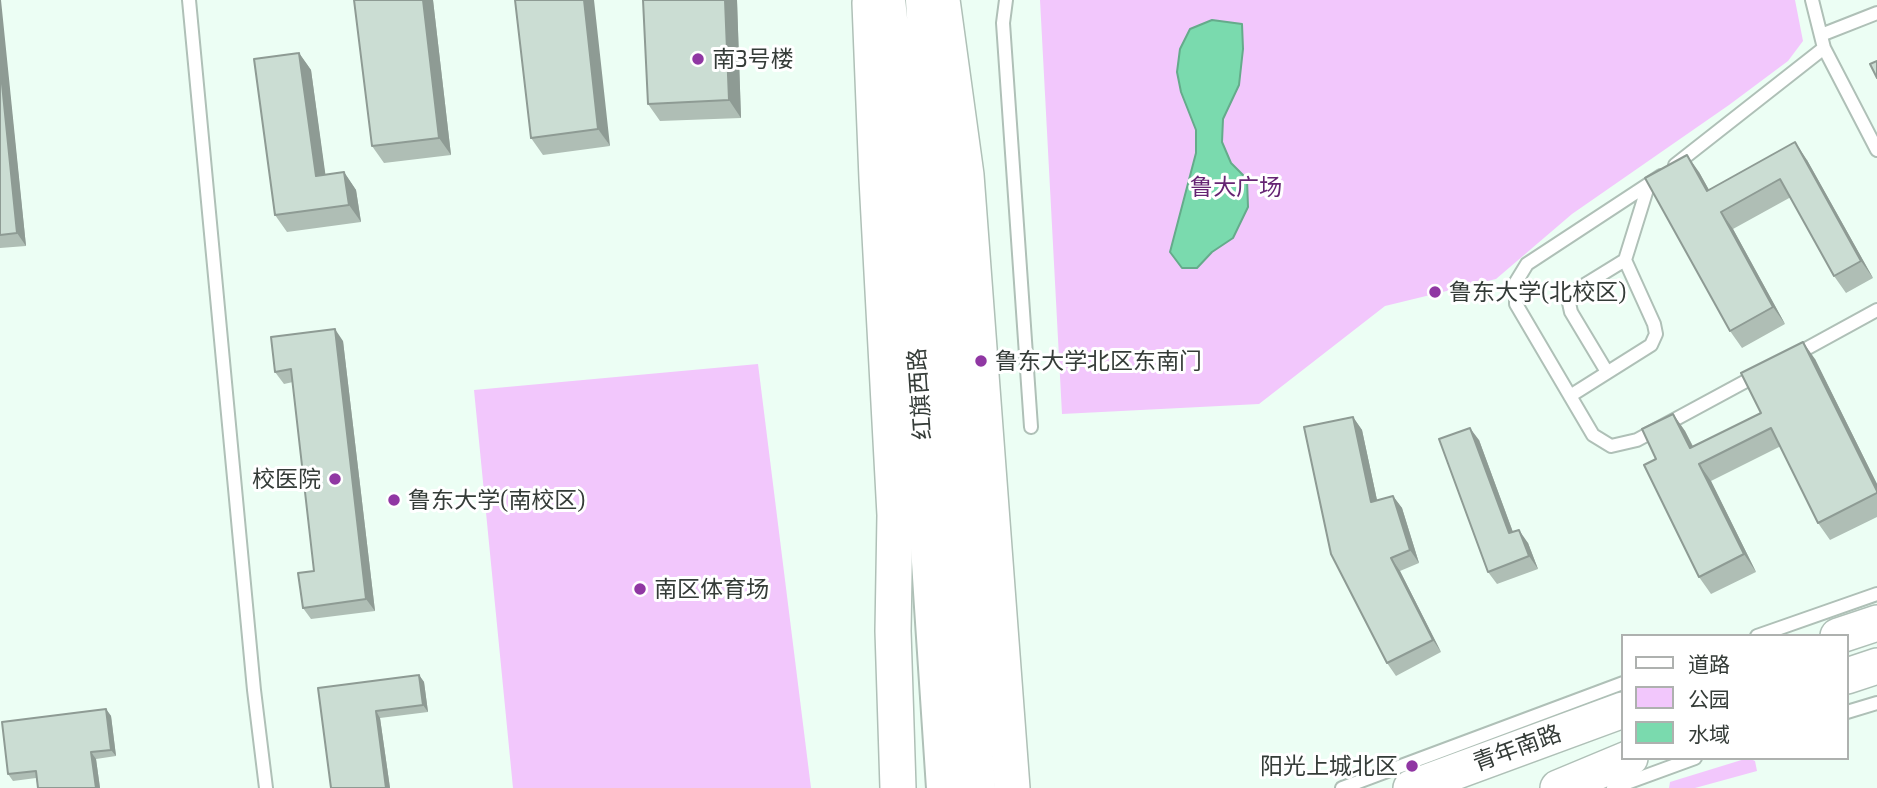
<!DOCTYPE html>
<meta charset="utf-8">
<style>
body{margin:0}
#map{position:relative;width:1877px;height:788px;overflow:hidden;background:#ecfef4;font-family:"Exo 2","Noto Sans SC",sans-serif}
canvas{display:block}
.legend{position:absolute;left:1621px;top:634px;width:228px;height:126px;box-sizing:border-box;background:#fff;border:2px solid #aeb1af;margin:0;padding:9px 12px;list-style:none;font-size:21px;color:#353c38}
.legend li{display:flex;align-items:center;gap:14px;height:35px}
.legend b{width:35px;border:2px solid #aeb1af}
</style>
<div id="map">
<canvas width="1877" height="788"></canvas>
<ul class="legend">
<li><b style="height:9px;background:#fff"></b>道路</li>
<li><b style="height:19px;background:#f2c7fc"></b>公园</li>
<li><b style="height:19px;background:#7adaae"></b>水域</li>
</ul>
</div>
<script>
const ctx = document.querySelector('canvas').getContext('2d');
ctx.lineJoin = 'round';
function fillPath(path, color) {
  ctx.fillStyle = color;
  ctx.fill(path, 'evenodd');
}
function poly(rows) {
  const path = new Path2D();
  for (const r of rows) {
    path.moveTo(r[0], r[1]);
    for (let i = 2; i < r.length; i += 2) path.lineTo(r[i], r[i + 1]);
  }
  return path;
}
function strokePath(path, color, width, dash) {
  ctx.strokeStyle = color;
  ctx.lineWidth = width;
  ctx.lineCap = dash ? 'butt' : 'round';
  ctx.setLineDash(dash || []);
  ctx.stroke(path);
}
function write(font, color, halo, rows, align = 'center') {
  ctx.font = font + ' "Exo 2","Noto Sans SC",sans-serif';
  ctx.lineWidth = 6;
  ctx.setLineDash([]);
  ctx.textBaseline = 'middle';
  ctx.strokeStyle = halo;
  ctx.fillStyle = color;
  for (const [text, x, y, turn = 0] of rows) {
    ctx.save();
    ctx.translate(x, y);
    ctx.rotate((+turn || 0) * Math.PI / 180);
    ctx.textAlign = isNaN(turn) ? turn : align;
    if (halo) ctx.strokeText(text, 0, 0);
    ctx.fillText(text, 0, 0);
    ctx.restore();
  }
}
fillPath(poly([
 [1040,0,1795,0,1803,41,1788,61,1729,105,1572,214,1496,279,1385,306,1259,404,1062,414],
 [758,364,811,788,513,788,474,390],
 [1748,758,1755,761,1757,771,1695,788,1669,788,1670,782]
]), '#f2c7fc');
const water = poly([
 [1212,20,1242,24,1243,49,1239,85,1223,119,1222,142,1231,163,1247,179,1248,207,1233,238,1212,252,1197,268,1182,268,1170,252,1196,153,1196,130,1181,92,1177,72,1180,49,1190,29,1212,20]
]);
fillPath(water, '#7adaae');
strokePath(water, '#65ab8b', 2);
const lane = poly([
 [189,0,254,690,266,788],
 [1006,0,1003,23,1031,427],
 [1812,0,1824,48,1877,150],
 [1821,35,1877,13],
 [1675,165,1824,48],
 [1661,176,1527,264,1516,282,1516,304,1593,435,1611,446,1637,440,1759,374],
 [1793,356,1877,310],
 [1607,372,1571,312,1569,303,1573,292,1625,260],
 [1570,396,1651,345,1656,334,1654,324,1625,260,1648,186],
 [1757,636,1877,594],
 [1847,712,1877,703],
 [1342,788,1623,683],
 [1613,788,1695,758]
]);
const secondary = poly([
 [942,0,966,175,1012,788],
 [870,3,877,179,895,515,893,631,898,788],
 [1838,636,1877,623],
 [1847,676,1877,666],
 [1411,788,1623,710],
 [1558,788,1630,758]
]);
const primary = poly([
 [886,0,906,183,946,788],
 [925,0,976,788]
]);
strokePath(lane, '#afc0b7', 16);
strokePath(secondary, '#afc0b7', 38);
strokePath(primary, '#afc0b7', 42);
strokePath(lane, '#fff', 12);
strokePath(secondary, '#fff', 35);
strokePath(primary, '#fff', 38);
fillPath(poly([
 [0,0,26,246,0,248],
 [354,0,433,0,451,155,384,163,372,146],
 [515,0,610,146,543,155,531,138],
 [737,0,741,118,660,121,648,104],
 [299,53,311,70,325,175,344,172,356,190,361,222,287,232,275,215],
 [1807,160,1873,278,1846,293,1834,276,1791,197,1733,229,1785,324,1742,348,1730,331,1699,172,1709,190],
 [343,341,375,611,311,619,303,608,314,571,293,382,284,384,275,372],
 [1815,359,1877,484,1877,517,1830,540,1818,523,1781,446,1711,481,1756,572,1711,594,1699,577,1656,459,1673,414,1685,431,1693,446,1761,413],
 [1353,417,1362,430,1377,500,1393,496,1402,508,1419,563,1400,571,1441,652,1396,676,1387,663],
 [1479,440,1513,532,1528,543,1538,569,1497,584,1488,572],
 [419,675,424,682,428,712,380,718,390,788,331,788,318,688],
 [106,709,111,716,116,756,96,759,100,788,38,788,36,778,13,781,8,774]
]), '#afbeb5');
fillPath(poly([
 [0,0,1,0,26,246,17,233,0,64],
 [423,0,433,0,451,155,439,138],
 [584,0,594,0,610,146,598,129],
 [725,0,737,0,741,118,729,100],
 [299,53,311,70,328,193,316,176],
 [1795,142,1807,160,1873,278,1861,261],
 [1687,155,1699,172,1719,208,1707,191],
 [344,172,356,190,361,222,349,205],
 [1721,212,1733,229,1785,324,1773,307],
 [335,329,343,341,375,611,366,599],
 [1803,342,1815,359,1877,484,1877,491],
 [1673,414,1685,431,1702,465,1690,448],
 [1353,417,1362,430,1380,514,1371,502],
 [1470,428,1479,440,1518,546,1509,533],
 [1699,464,1711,481,1756,572,1744,554],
 [1393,496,1402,508,1419,563,1410,550],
 [1519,530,1528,543,1538,569,1529,556],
 [1391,558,1400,571,1441,652,1433,640],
 [419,675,424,682,428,712,423,705],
 [106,709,111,716,116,756,111,750],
 [376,711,380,718,390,788,386,788],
 [91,752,96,759,100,788,96,788]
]), '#8e9b94');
const building = poly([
 [354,0,423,0,439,138,372,146,354,0],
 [515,0,584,0,598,129,531,138,515,0],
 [643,0,725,0,729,100,648,104,643,0],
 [299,53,316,176,344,172,349,205,275,215,254,59,299,53],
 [1877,61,1877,78,1870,64,1877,61],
 [0,64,17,233,0,235,0,64],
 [1795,142,1861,261,1834,276,1780,179,1721,212,1773,307,1730,331,1645,178,1687,155,1707,191,1795,142],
 [335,329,366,599,303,608,298,573,314,571,291,369,275,372,271,337,335,329],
 [1803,342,1877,491,1877,493,1818,523,1771,428,1699,464,1744,554,1699,577,1644,465,1656,459,1642,429,1673,414,1690,448,1761,413,1741,373,1803,342],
 [1353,417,1371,502,1393,496,1410,550,1391,558,1433,640,1387,663,1331,554,1304,427,1353,417],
 [1470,428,1509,533,1519,530,1529,556,1488,572,1439,439,1470,428],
 [419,675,423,705,376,711,386,788,331,788,318,688,419,675],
 [106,709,111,750,91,752,96,788,38,788,36,771,8,774,2,722,106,709]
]);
fillPath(building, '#cbddd3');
strokePath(building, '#8e9b94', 2);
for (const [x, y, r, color] of [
 [698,59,7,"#9037a3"],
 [1435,292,7,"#9037a3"],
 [981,361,7,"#9037a3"],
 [335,479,7,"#9037a3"],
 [394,500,7,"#9037a3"],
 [640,589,7,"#9037a3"],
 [1412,766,7,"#9037a3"]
]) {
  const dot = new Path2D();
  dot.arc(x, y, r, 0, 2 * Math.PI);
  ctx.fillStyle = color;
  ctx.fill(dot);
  strokePath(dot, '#fff', 2.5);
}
write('23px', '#353c38', '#fff', [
 ["南3号楼",712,59],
 ["鲁东大学(北校区)",1449,292],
 ["鲁东大学北区东南门",995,361],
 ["校医院",321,479,"right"],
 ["鲁东大学(南校区)",408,500],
 ["南区体育场",654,589],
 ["阳光上城北区",1398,766,"right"]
], 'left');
write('23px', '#652473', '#fff', [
 ["鲁大广场",1236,187]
]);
write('23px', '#353c38', '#fff', [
 ["红旗西路",920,394,-94],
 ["青年南路",1517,748,-20]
]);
</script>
